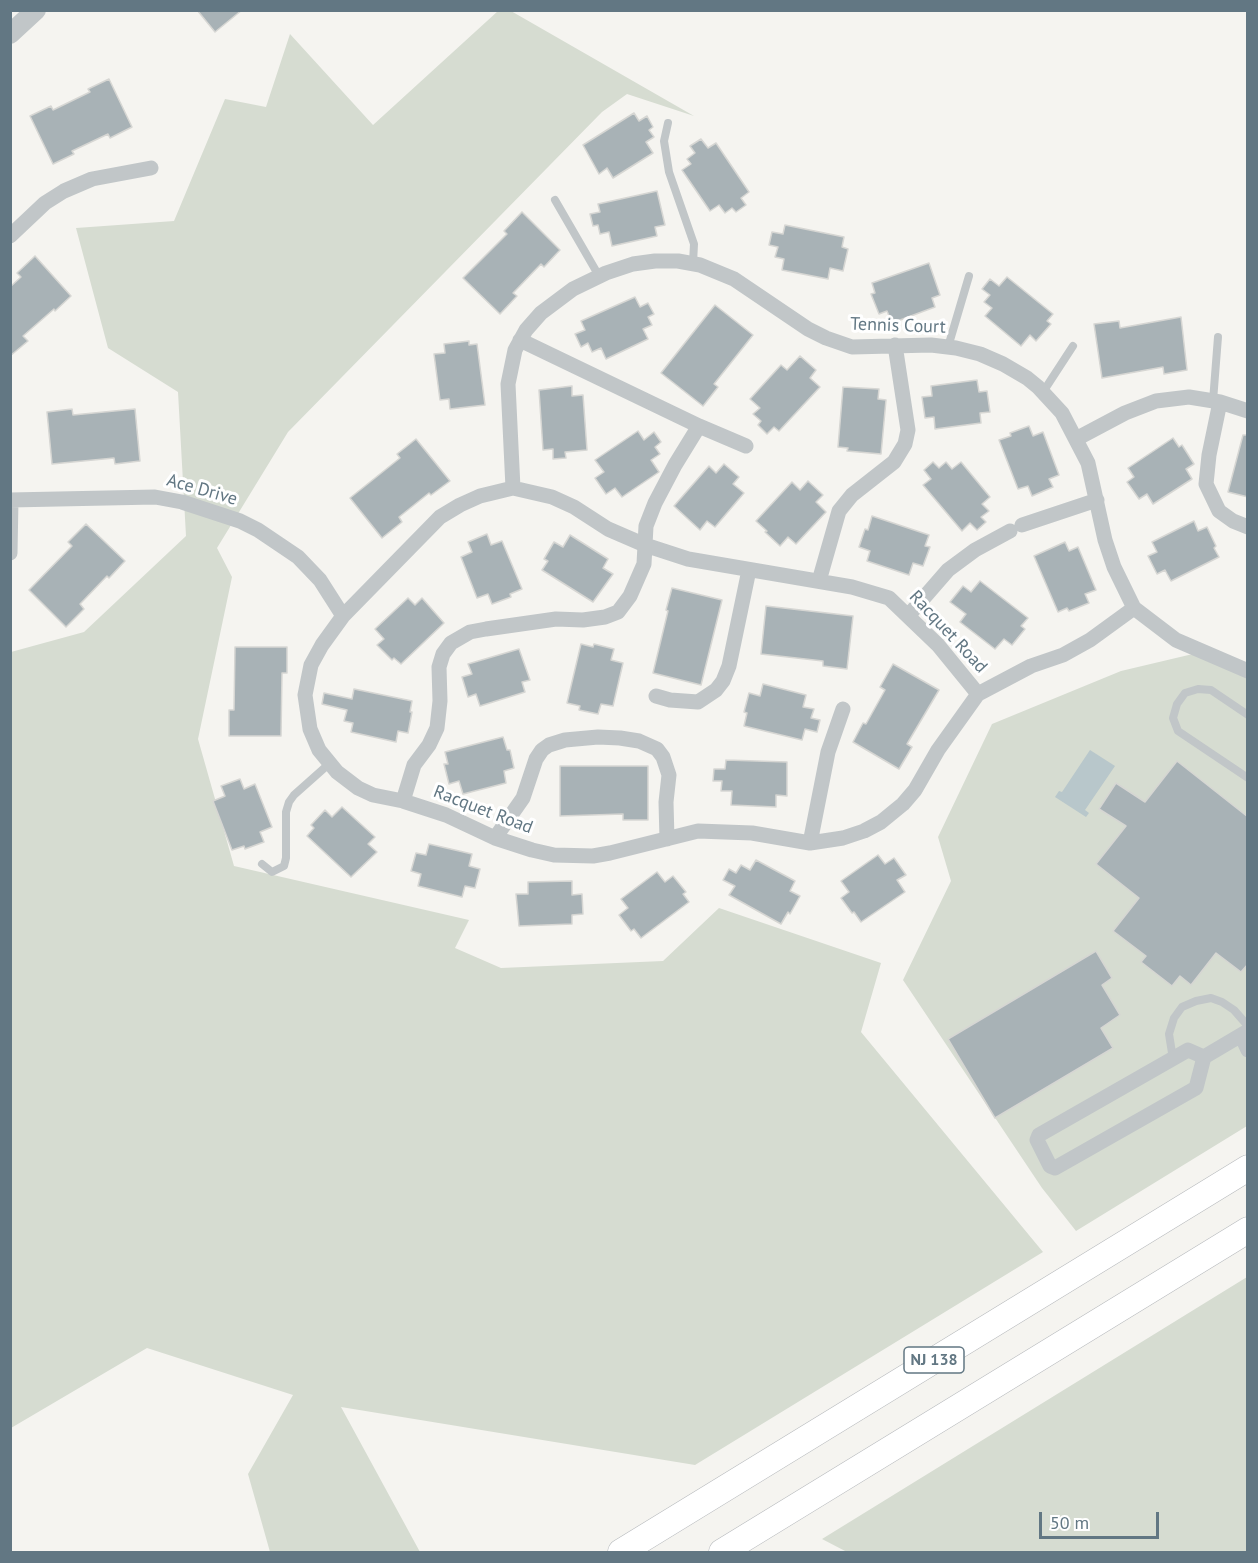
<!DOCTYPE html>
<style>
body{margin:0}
#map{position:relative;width:1258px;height:1563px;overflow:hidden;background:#f5f4f0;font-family:"PT Sans",sans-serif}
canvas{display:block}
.frame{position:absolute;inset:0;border:12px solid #627783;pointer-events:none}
.scale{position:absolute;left:1039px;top:1512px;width:120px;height:27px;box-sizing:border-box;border:3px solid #627783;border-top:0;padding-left:8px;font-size:18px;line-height:21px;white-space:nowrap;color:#627783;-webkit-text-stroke:4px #fff;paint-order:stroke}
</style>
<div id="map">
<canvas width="1258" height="1563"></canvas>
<div class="frame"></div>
<div class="scale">50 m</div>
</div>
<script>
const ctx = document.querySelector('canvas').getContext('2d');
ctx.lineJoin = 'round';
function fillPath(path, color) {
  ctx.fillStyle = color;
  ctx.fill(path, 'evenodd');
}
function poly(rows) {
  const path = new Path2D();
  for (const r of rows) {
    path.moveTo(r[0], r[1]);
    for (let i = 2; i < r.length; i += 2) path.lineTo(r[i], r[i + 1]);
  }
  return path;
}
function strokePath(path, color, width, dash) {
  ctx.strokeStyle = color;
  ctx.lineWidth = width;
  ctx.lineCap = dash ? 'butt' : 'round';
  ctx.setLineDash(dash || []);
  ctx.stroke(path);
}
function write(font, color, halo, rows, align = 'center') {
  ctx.font = font + ' "PT Sans",sans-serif';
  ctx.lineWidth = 6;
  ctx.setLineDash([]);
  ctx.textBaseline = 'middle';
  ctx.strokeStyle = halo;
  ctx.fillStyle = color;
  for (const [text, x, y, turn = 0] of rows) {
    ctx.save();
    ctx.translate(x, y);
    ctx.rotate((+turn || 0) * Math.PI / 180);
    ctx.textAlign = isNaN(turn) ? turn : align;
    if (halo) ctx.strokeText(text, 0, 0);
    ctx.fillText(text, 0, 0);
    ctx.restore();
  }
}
fillPath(poly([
 [498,11,511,11,694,116,627,94,602,112,288,432,217,548,232,577,198,739,234,866,469,920,455,948,501,968,663,961,719,908,881,963,861,1032,1043,1252,695,1465,341,1407,420,1552,270,1552,248,1474,293,1395,147,1348,11,1428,11,652,84,632,186,536,178,392,108,348,76,228,174,221,225,99,266,107,290,34,373,125],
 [1197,653,1247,678,1247,1126,1076,1231,1042,1188,903,980,951,881,938,837,992,724,1121,671],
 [1247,1277,1247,1552,847,1552,822,1539]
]), '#d6dcd1');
fillPath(poly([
 [1090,750,1115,766,1085,810,1089,813,1086,817,1055,797,1059,791,1062,792]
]), '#b8c7cb');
const building = poly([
 [197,10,242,10,215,32,197,10],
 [109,79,132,127,110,138,108,134,72,151,74,154,53,164,30,116,51,106,53,110,90,92,88,89,109,79],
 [634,113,639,121,647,116,653,127,649,130,654,137,646,142,653,153,613,178,607,168,599,174,583,145,634,113],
 [701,139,708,148,716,143,749,192,741,198,746,205,736,212,732,208,725,213,719,205,710,211,682,170,691,164,687,159,695,153,690,146,701,139],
 [657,191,665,225,655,227,657,236,612,246,609,232,600,234,598,225,593,226,590,214,600,212,598,204,657,191],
 [522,212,560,250,544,267,541,264,513,293,517,296,500,314,463,278,507,234,504,231,522,212],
 [785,225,844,237,842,247,848,249,843,271,830,268,828,279,782,270,784,259,775,257,778,247,769,245,772,232,783,234,785,225],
 [35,256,71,296,55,311,54,309,23,336,28,341,10,356,10,287,21,277,17,273,35,256],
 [929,263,940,295,932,298,935,307,892,323,887,311,879,314,871,294,875,293,872,283,929,263],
 [1007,277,1053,314,1047,321,1051,324,1036,341,1030,335,1021,346,985,316,992,308,984,302,990,295,982,289,990,279,999,286,1007,277],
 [635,297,640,307,648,303,654,314,648,317,652,325,643,329,648,339,606,359,601,348,592,352,588,343,581,347,575,334,585,330,581,321,635,297],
 [715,305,753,335,714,384,718,387,703,406,661,373,715,305],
 [1181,317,1187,370,1164,374,1163,367,1102,378,1094,324,1119,321,1120,328,1181,317],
 [469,341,469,345,477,344,485,405,450,409,449,399,440,400,434,354,445,353,444,344,469,341],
 [800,356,816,370,810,378,820,387,779,431,774,427,767,434,758,425,761,421,753,414,760,408,750,399,781,365,787,370,800,356],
 [977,380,979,392,987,391,990,412,980,413,981,423,935,429,934,417,925,418,922,397,932,396,931,386,977,380],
 [572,386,572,396,583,395,587,450,565,452,566,458,553,459,553,449,543,450,539,390,572,386],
 [843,387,879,389,878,399,886,400,881,454,847,451,848,448,838,447,843,387],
 [72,409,73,415,135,409,140,461,115,464,114,458,52,464,47,412,72,409],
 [1029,426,1033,436,1043,432,1059,475,1049,479,1053,487,1032,496,1028,486,1018,489,999,440,1011,436,1010,433,1029,426],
 [638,431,644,440,654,432,661,442,655,447,660,454,651,460,659,472,622,497,615,488,606,494,595,478,604,472,595,460,638,431],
 [1243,435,1248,435,1248,497,1228,492,1243,435],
 [1173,438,1179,447,1182,445,1194,464,1186,469,1192,479,1153,504,1147,494,1139,499,1127,482,1134,477,1128,468,1173,438],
 [416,439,450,481,431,495,429,493,399,517,402,522,382,538,350,498,400,458,397,454,416,439],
 [933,462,939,468,946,462,952,469,961,462,990,497,982,504,989,511,981,517,986,522,977,530,970,523,962,531,923,485,931,479,924,470,933,462],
 [724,464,739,477,733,484,744,493,715,527,707,521,700,530,674,506,709,466,716,473,724,464],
 [808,481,823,495,816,502,826,512,796,544,788,537,780,546,765,532,767,531,756,521,792,482,800,490,808,481],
 [872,516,929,535,925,546,930,547,923,566,913,563,909,575,867,561,870,551,859,547,865,529,868,530,872,516],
 [1194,521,1198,531,1207,527,1216,546,1214,548,1219,557,1171,581,1165,570,1157,574,1148,556,1157,552,1152,542,1194,521],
 [86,524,125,561,109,578,107,576,80,604,84,609,66,627,29,590,72,546,68,542,86,524],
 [487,534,491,545,502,541,522,589,510,594,511,597,492,604,488,594,477,598,461,557,472,552,468,542,487,534],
 [570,535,608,559,603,568,613,574,593,602,542,570,548,561,544,559,554,542,563,547,570,535],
 [1065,542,1069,551,1078,547,1096,590,1085,594,1089,603,1069,611,1067,608,1058,612,1034,556,1065,542],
 [980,581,1028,618,1021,626,1025,629,1012,645,1004,639,995,649,960,622,966,614,950,602,963,586,971,592,980,581],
 [672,588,722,600,701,685,653,673,668,611,666,610,672,588],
 [408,598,415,605,422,598,444,623,401,664,394,658,392,660,377,645,384,639,375,629,408,598],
 [766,606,853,616,847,669,823,666,823,661,761,654,766,606],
 [581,644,593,647,594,644,614,649,611,660,623,663,613,706,601,704,598,714,579,710,580,706,567,703,581,644],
 [235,647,287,647,287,673,282,673,281,736,229,736,229,710,234,710,235,647],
 [519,649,530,680,522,682,525,692,480,706,476,694,468,697,462,677,472,674,468,664,519,649],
 [893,664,939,690,907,744,912,747,899,769,853,742,863,723,866,724,885,690,880,687,893,664],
 [763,684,806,695,803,707,814,709,811,718,820,720,817,732,805,729,802,740,744,726,747,713,744,712,749,693,760,696,763,684],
 [354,689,412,701,410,712,412,712,408,733,398,731,396,742,351,732,353,723,344,721,347,710,322,704,324,693,352,699,354,689],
 [503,737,507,750,510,750,514,768,504,771,506,783,463,794,459,781,449,784,444,764,448,764,445,752,503,737],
 [726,760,787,762,787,796,776,795,776,807,731,805,732,791,721,791,722,781,713,781,714,769,725,769,726,760],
 [1177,761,1248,817,1248,964,1241,972,1216,953,1191,985,1180,976,1172,986,1141,962,1146,956,1113,931,1139,898,1096,864,1126,826,1099,809,1116,783,1145,802,1177,761],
 [560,766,648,766,648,820,623,820,623,814,560,816,560,766],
 [240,779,244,789,255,784,272,827,260,832,264,842,245,849,244,846,232,850,213,801,225,796,221,786,240,779],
 [342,807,375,837,368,844,377,852,351,877,307,836,314,828,311,825,325,810,332,817,342,807],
 [429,844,472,854,469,866,480,869,475,888,465,886,462,897,418,886,421,874,411,871,416,853,426,855,429,844],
 [878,855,885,864,894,858,906,875,897,880,905,892,861,922,854,912,852,913,841,898,849,892,841,881,878,855],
 [756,860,795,881,790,891,800,896,790,914,788,912,781,924,729,895,735,886,723,880,729,869,736,873,741,865,750,870,756,860],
 [657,872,665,882,673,876,686,892,683,894,689,902,641,938,634,929,631,931,619,915,628,908,621,899,657,872],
 [572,881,572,895,582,894,583,914,572,915,572,924,519,926,516,894,528,894,528,882,572,881],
 [1096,951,1112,978,1102,985,1120,1015,1101,1028,1113,1048,995,1118,948,1039,1096,951]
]);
fillPath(building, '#a8b2b6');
strokePath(building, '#d6d6d3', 1.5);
const trunk = poly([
 [621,1552,1248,1168],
 [722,1552,1248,1230]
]);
strokePath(trunk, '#b6b9bc', 27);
strokePath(poly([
 [668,123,664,141,669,172,694,244,693,263],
 [555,200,599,276],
 [948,347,969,276],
 [1043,392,1073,346],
 [1213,401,1218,337],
 [1248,715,1211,690,1198,689,1185,693,1177,704,1173,718,1178,731,1248,778],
 [262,864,272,872,284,866,286,858,286,812,289,802,294,795,330,763],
 [1173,1059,1169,1034,1174,1018,1182,1007,1196,1001,1211,998,1222,1002,1234,1010,1248,1026]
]), '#c1c6c8', 8);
strokePath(poly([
 [10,236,45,203,64,191,92,179,151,168],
 [520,340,699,426,746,446],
 [1220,402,1209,455,1206,484,1219,511,1233,521,1248,527],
 [1076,439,1125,413,1156,401,1189,397,1220,402,1248,411],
 [513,488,508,384,515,350,526,330,541,313,573,289,606,273,633,264,655,261,678,261,700,265,734,279,808,329,826,338,852,347,931,345,956,348,980,354,1003,364,1027,378,1038,387,1062,413,1088,463,1105,540,1114,567,1134,608,1176,640,1248,671],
 [10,500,155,497,182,502,240,521,258,530,298,557,320,580,343,616],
 [1022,525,1097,500],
 [10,553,11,500],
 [819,581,839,511,852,495,894,462,905,444,908,430,895,345],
 [908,616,948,570,975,550,1010,531],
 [978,694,938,645,889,598,852,587,688,559,645,545,608,529,574,507,552,497,513,488,480,496,460,505,440,517,343,616,322,645,311,665,305,695,310,729,319,750,337,772,358,788,373,795,403,801,446,815,495,838,532,850,554,855,593,856,610,853,698,831,752,833,810,843,843,838,864,831,881,822,903,804,915,790,938,750,978,694,1031,666,1063,655,1090,640,1134,608],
 [656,696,670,700,698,702,716,690,723,681,729,666,749,570],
 [403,801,414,765,429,745,437,728,440,701,439,667,443,654,451,643,470,632,486,629,556,619,583,620,605,617,618,612,630,596,644,564,646,526,655,503,675,465,699,426],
 [495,838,523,798,536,759,542,750,549,745,565,740,598,737,620,738,639,741,657,749,663,757,669,775,666,802,667,839],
 [810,843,828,752,843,709],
 [1241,1035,1248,1050],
 [1204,1057,1188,1050,1039,1135,1037,1140,1050,1166,1055,1168,1196,1088,1204,1057,1248,1031]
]), '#c1c6c8', 15);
strokePath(poly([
 [10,34,36,10]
]), '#c1c6c8', 20);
strokePath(trunk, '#fff', 26);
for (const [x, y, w] of [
 [934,1360,60]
]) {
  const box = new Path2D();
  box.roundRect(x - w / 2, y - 13, w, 26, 4.5);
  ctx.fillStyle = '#fff';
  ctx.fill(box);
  strokePath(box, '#627783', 1.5);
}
write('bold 16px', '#627783', null, [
 ["NJ 138",934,1360]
]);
write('18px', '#627783', '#fff', [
 ["Tennis Court",898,326,2],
 ["Ace Drive",202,490,16],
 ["Racquet Road",948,632,47],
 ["Racquet Road",483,810,21]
]);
</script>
